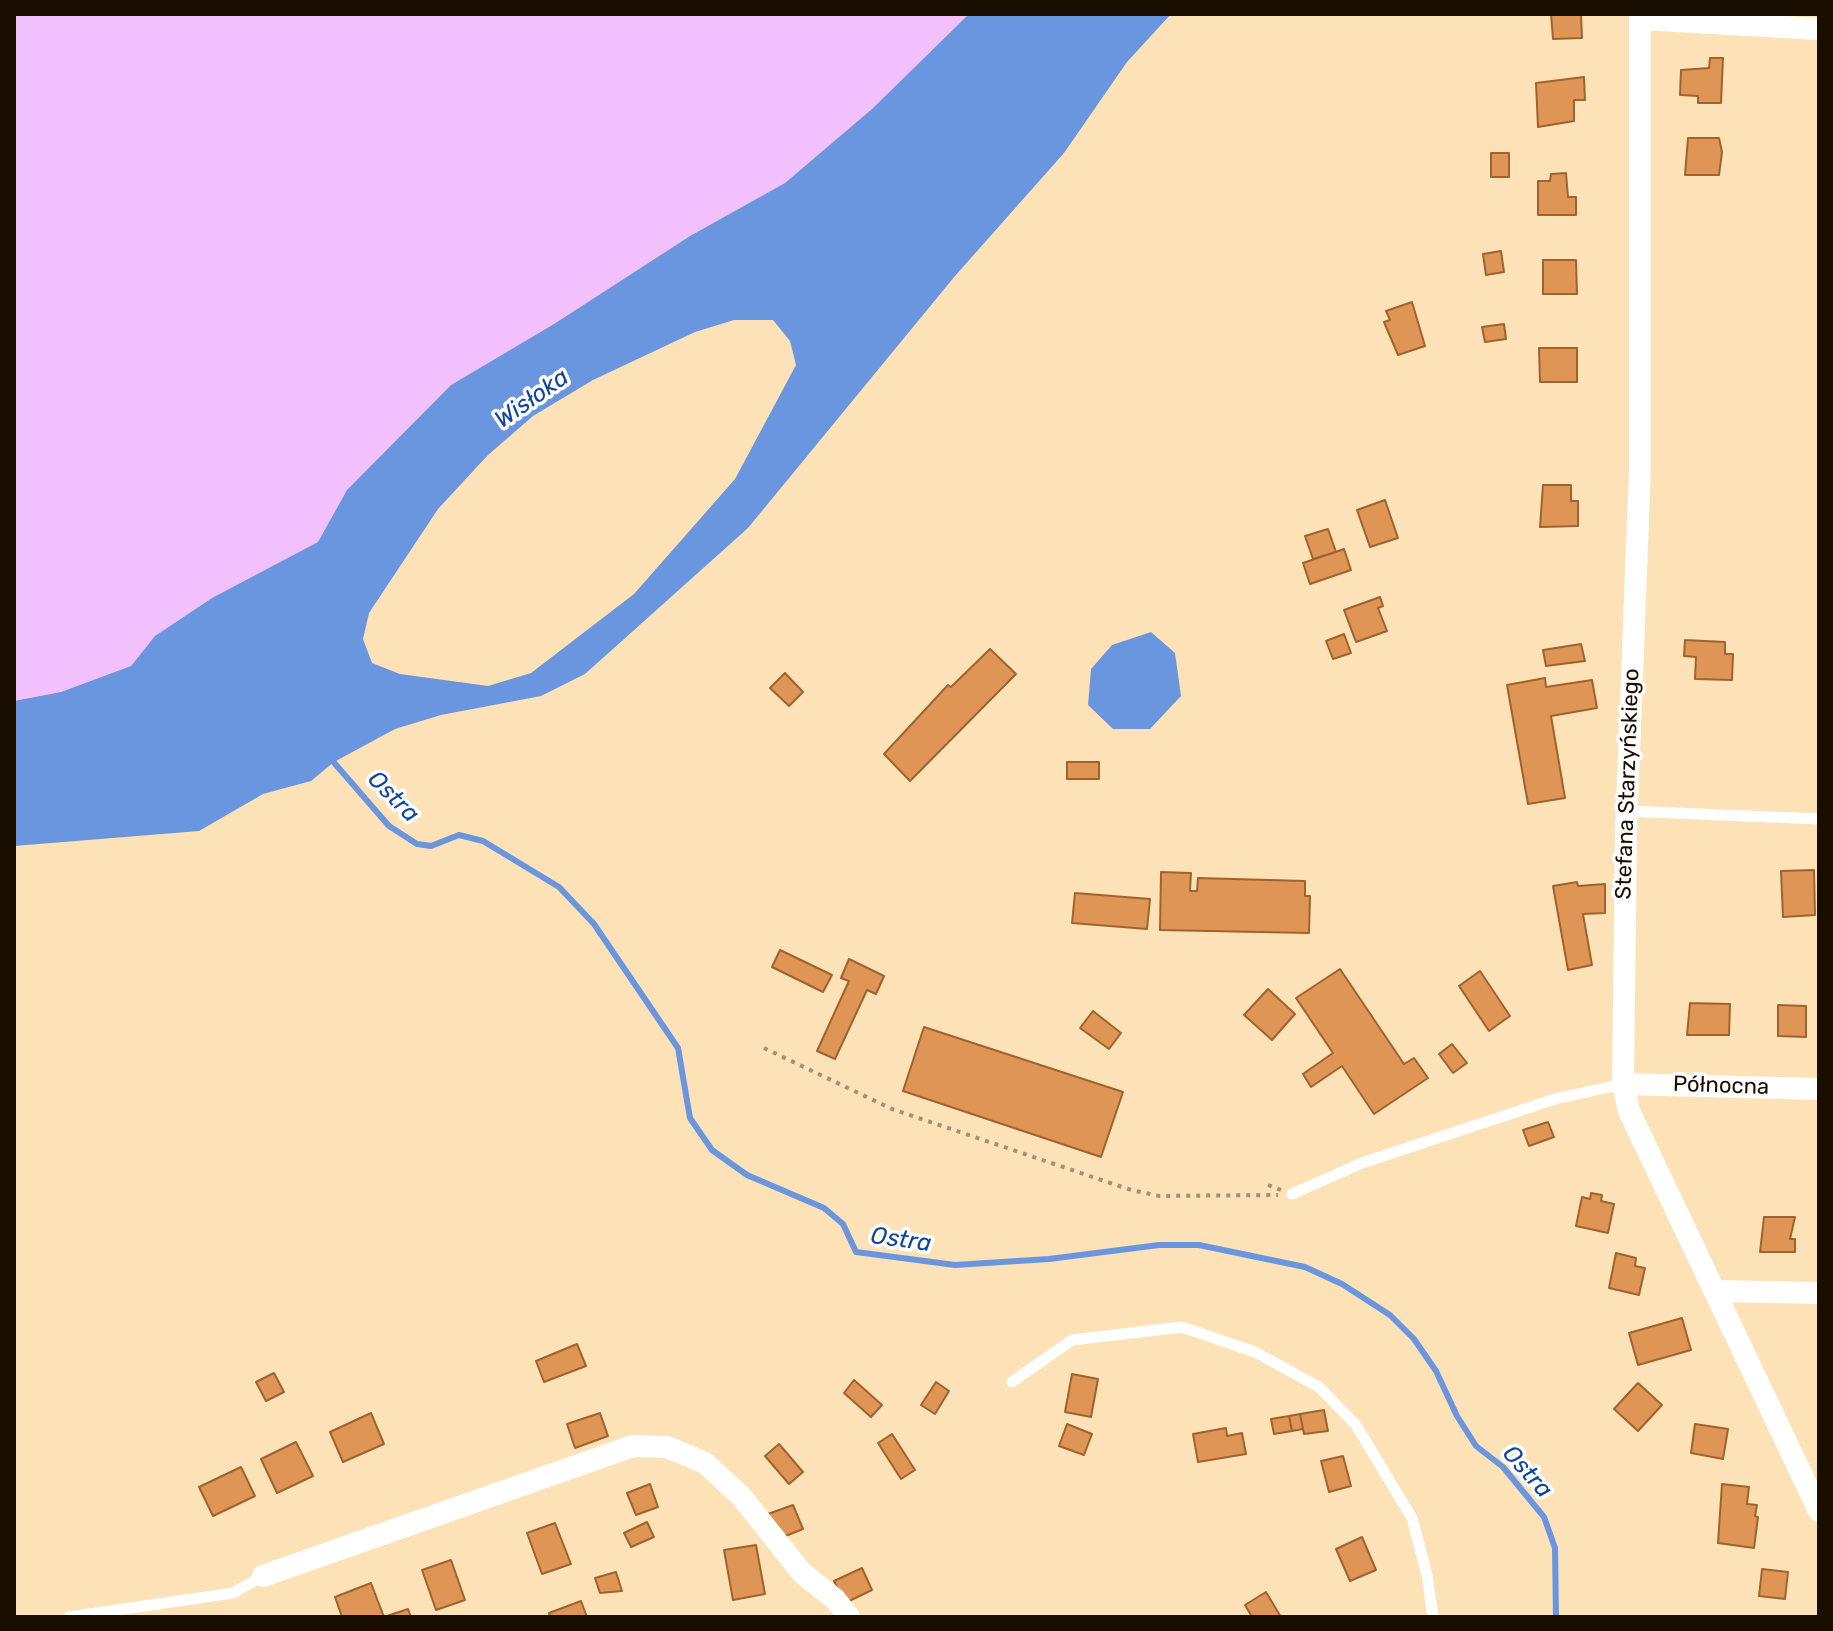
<!DOCTYPE html>
<meta charset="utf-8">
<style>
body{margin:0}
#map{position:relative;width:1833px;height:1631px;overflow:hidden;background:#fde2b7;font-family:Rubik,sans-serif}
canvas{display:block}
.frame{position:absolute;inset:0;border:16px solid #1a0e00;pointer-events:none}
</style>
<div id="map">
<canvas width="1833" height="1631"></canvas>
<div class="frame"></div>
</div>
<script>
const ctx = document.querySelector('canvas').getContext('2d');
ctx.lineJoin = 'round';
function fillPath(path, color) {
  ctx.fillStyle = color;
  ctx.fill(path, 'evenodd');
}
function poly(rows) {
  const path = new Path2D();
  for (const r of rows) {
    path.moveTo(r[0], r[1]);
    for (let i = 2; i < r.length; i += 2) path.lineTo(r[i], r[i + 1]);
  }
  return path;
}
function strokePath(path, color, width, dash) {
  ctx.strokeStyle = color;
  ctx.lineWidth = width;
  ctx.lineCap = dash ? 'butt' : 'round';
  ctx.setLineDash(dash || []);
  ctx.stroke(path);
}
function write(font, color, halo, rows, align = 'center') {
  ctx.font = font + ' Rubik,sans-serif';
  ctx.lineWidth = 7;
  ctx.setLineDash([]);
  ctx.textBaseline = 'middle';
  ctx.strokeStyle = halo;
  ctx.fillStyle = color;
  for (const [text, x, y, turn = 0] of rows) {
    ctx.save();
    ctx.translate(x, y);
    ctx.rotate((+turn || 0) * Math.PI / 180);
    ctx.textAlign = isNaN(turn) ? turn : align;
    if (halo) ctx.strokeText(text, 0, 0);
    ctx.fillText(text, 0, 0);
    ctx.restore();
  }
}
fillPath(poly([
 [14,14,969,14,872,109,785,183,690,236,554,324,451,385,347,490,318,542,212,598,155,636,131,666,61,692,14,701]
]), '#f1c0fd');
fillPath(poly([
 [969,14,1171,14,1127,62,1064,153,955,276,748,528,585,674,541,696,441,715,395,729,334,762,311,781,263,794,199,831,14,846,14,701,61,692,131,666,155,636,212,598,318,542,347,490,451,385,554,324,690,236,785,183,872,109],
 [734,320,773,320,790,341,796,365,735,479,634,594,531,673,488,686,400,674,372,663,363,639,369,613,438,509,487,456,533,416,593,380,695,332],
 [1151,632,1175,653,1181,696,1150,729,1113,729,1088,705,1091,669,1112,645]
]), '#6996df');
strokePath(poly([
 [330,758,389,826,417,844,431,846,459,835,483,841,559,887,594,924,678,1048,690,1118,712,1150,747,1175,824,1208,843,1224,856,1252,955,1265,1049,1259,1159,1245,1199,1245,1305,1267,1342,1284,1390,1315,1414,1339,1436,1371,1457,1416,1476,1446,1503,1467,1544,1517,1555,1548,1556,1617]
]), '#6996df', 6);
const building = poly([
 [1551,14,1581,14,1582,38,1553,39,1551,14],
 [1710,58,1723,58,1721,103,1698,103,1698,96,1680,95,1681,70,1709,68,1710,58],
 [1584,77,1585,100,1574,100,1574,121,1538,127,1536,83,1584,77],
 [1688,138,1719,138,1722,152,1719,175,1685,175,1688,138],
 [1491,153,1509,153,1509,177,1491,177,1491,153],
 [1566,173,1568,197,1576,197,1576,215,1538,215,1538,181,1550,181,1551,174,1566,173],
 [1501,251,1504,272,1486,275,1483,254,1501,251],
 [1543,260,1576,260,1577,294,1543,294,1543,260],
 [1412,302,1425,346,1398,355,1384,322,1390,320,1386,311,1412,302],
 [1504,324,1506,339,1485,342,1482,327,1504,324],
 [1539,348,1577,348,1577,382,1540,382,1539,348],
 [1543,485,1571,485,1571,501,1578,501,1578,526,1540,527,1543,485],
 [1385,500,1398,538,1370,547,1357,510,1385,500],
 [1328,529,1336,552,1313,559,1305,536,1328,529],
 [1344,549,1351,570,1310,584,1303,563,1344,549],
 [1380,597,1383,606,1378,608,1387,631,1356,642,1344,610,1380,597],
 [1344,634,1351,653,1333,659,1326,641,1344,634],
 [1685,640,1725,642,1725,654,1733,654,1732,680,1695,679,1696,657,1684,656,1685,640],
 [1581,644,1585,661,1546,666,1543,650,1581,644],
 [990,649,1016,674,910,781,884,754,948,685,951,687,990,649],
 [785,673,803,692,789,706,770,688,785,673],
 [1545,678,1546,687,1592,680,1597,708,1551,716,1565,798,1528,804,1507,685,1545,678],
 [1067,762,1099,762,1099,779,1067,779,1067,762],
 [1814,870,1815,915,1783,917,1781,871,1814,870],
 [1161,872,1191,873,1190,891,1197,891,1198,878,1305,881,1305,896,1310,896,1309,933,1160,930,1161,872],
 [1577,882,1578,886,1605,884,1605,913,1583,914,1592,965,1568,970,1553,886,1577,882],
 [1075,893,1150,899,1147,929,1072,923,1075,893],
 [780,950,832,975,823,992,772,967,780,950],
 [849,959,884,976,876,994,867,990,835,1059,817,1051,849,981,841,978,849,959],
 [1340,969,1404,1064,1414,1058,1428,1078,1374,1114,1342,1066,1311,1087,1303,1074,1333,1053,1296,998,1340,969],
 [1480,971,1510,1016,1489,1031,1459,986,1480,971],
 [1268,989,1295,1014,1272,1040,1244,1015,1268,989],
 [1690,1003,1730,1004,1729,1035,1687,1035,1690,1003],
 [1778,1005,1806,1006,1806,1037,1778,1036,1778,1005],
 [1093,1011,1121,1033,1109,1049,1080,1028,1093,1011],
 [924,1027,1123,1092,1101,1157,903,1091,924,1027],
 [1452,1044,1467,1063,1453,1073,1439,1054,1452,1044],
 [1548,1122,1554,1137,1529,1146,1523,1130,1548,1122],
 [1591,1193,1602,1195,1601,1201,1614,1204,1608,1233,1576,1226,1582,1197,1590,1199,1591,1193],
 [1764,1217,1795,1217,1790,1239,1795,1239,1795,1252,1760,1252,1764,1217],
 [1616,1253,1636,1258,1635,1266,1645,1268,1639,1295,1609,1288,1616,1253],
 [1682,1318,1691,1350,1638,1365,1629,1333,1682,1318],
 [577,1344,586,1366,544,1382,536,1361,577,1344],
 [274,1373,284,1392,266,1401,256,1382,274,1373],
 [1072,1374,1098,1379,1091,1417,1065,1412,1072,1374],
 [854,1380,882,1405,871,1417,844,1393,854,1380],
 [936,1382,949,1391,935,1414,921,1405,936,1382],
 [1638,1383,1662,1405,1638,1431,1614,1409,1638,1383],
 [1324,1410,1328,1431,1304,1434,1300,1414,1324,1410],
 [371,1413,384,1444,343,1462,330,1432,371,1413],
 [600,1413,608,1436,575,1448,567,1424,600,1413],
 [1300,1414,1303,1429,1292,1431,1289,1416,1300,1414],
 [1289,1416,1292,1431,1274,1434,1271,1419,1289,1416],
 [1067,1424,1092,1434,1084,1455,1059,1446,1067,1424],
 [1695,1424,1728,1429,1723,1459,1691,1453,1695,1424],
 [1226,1428,1227,1436,1242,1433,1246,1454,1198,1462,1193,1434,1226,1428],
 [892,1434,915,1470,901,1479,878,1443,892,1434],
 [296,1442,313,1476,277,1493,261,1459,296,1442],
 [779,1444,803,1472,789,1484,765,1456,779,1444],
 [1343,1456,1351,1486,1329,1492,1321,1461,1343,1456],
 [241,1467,255,1496,213,1516,199,1487,241,1467],
 [650,1484,658,1507,636,1515,627,1493,650,1484],
 [1722,1484,1749,1487,1747,1504,1757,1505,1755,1516,1758,1517,1754,1548,1718,1543,1722,1484],
 [793,1505,803,1529,778,1539,768,1514,793,1505],
 [647,1522,654,1537,631,1547,624,1533,647,1522],
 [555,1523,571,1564,542,1574,527,1533,555,1523],
 [1362,1537,1376,1570,1350,1581,1336,1549,1362,1537],
 [756,1545,765,1594,733,1600,724,1550,756,1545],
 [451,1560,465,1600,436,1610,422,1570,451,1560],
 [862,1568,872,1590,845,1603,834,1581,862,1568],
 [1762,1569,1788,1572,1785,1599,1759,1596,1762,1569],
 [616,1572,622,1591,600,1593,595,1578,616,1572],
 [371,1583,384,1617,342,1617,335,1597,371,1583],
 [1266,1592,1281,1617,1252,1617,1245,1605,1266,1592],
 [581,1601,587,1617,550,1617,549,1613,581,1601],
 [408,1609,411,1617,388,1617,387,1616,408,1609]
]);
fillPath(building, '#df9556');
strokePath(building, '#a0632d', 2);
strokePath(poly([
 [764,1048,892,1109,1131,1190,1159,1196,1278,1195],
 [1268,1185,1281,1190]
]), '#a59070', 4, [4, 6]);
strokePath(poly([
 [1626,811,1819,819],
 [1292,1194,1362,1163,1555,1099,1623,1084],
 [1012,1382,1072,1340,1182,1327,1255,1352,1319,1387,1356,1425,1412,1518,1427,1575,1433,1617],
 [69,1617,233,1593,263,1576]
]), '#fff', 11);
strokePath(poly([
 [1640,14,1640,468,1626,832,1623,1084,1629,1111,1819,1511],
 [1640,19,1819,29],
 [1623,1084,1819,1089],
 [1715,1291,1819,1293],
 [263,1576,633,1446,667,1447,705,1463,741,1496,802,1573,835,1599,849,1617]
]), '#fff', 22);
write('22px', '#1a0e00', '#fff', [
 ["Stefana Starzyńskiego",1628,784,-88],
 ["Północna",1721,1086,2]
]);
write('italic 24px', '#0f469b', '#fff', [
 ["Wisłoka",532,399,-35],
 ["Ostra",393,797,45],
 ["Ostra",901,1240,8],
 ["Ostra",1527,1472,48]
]);
</script>
